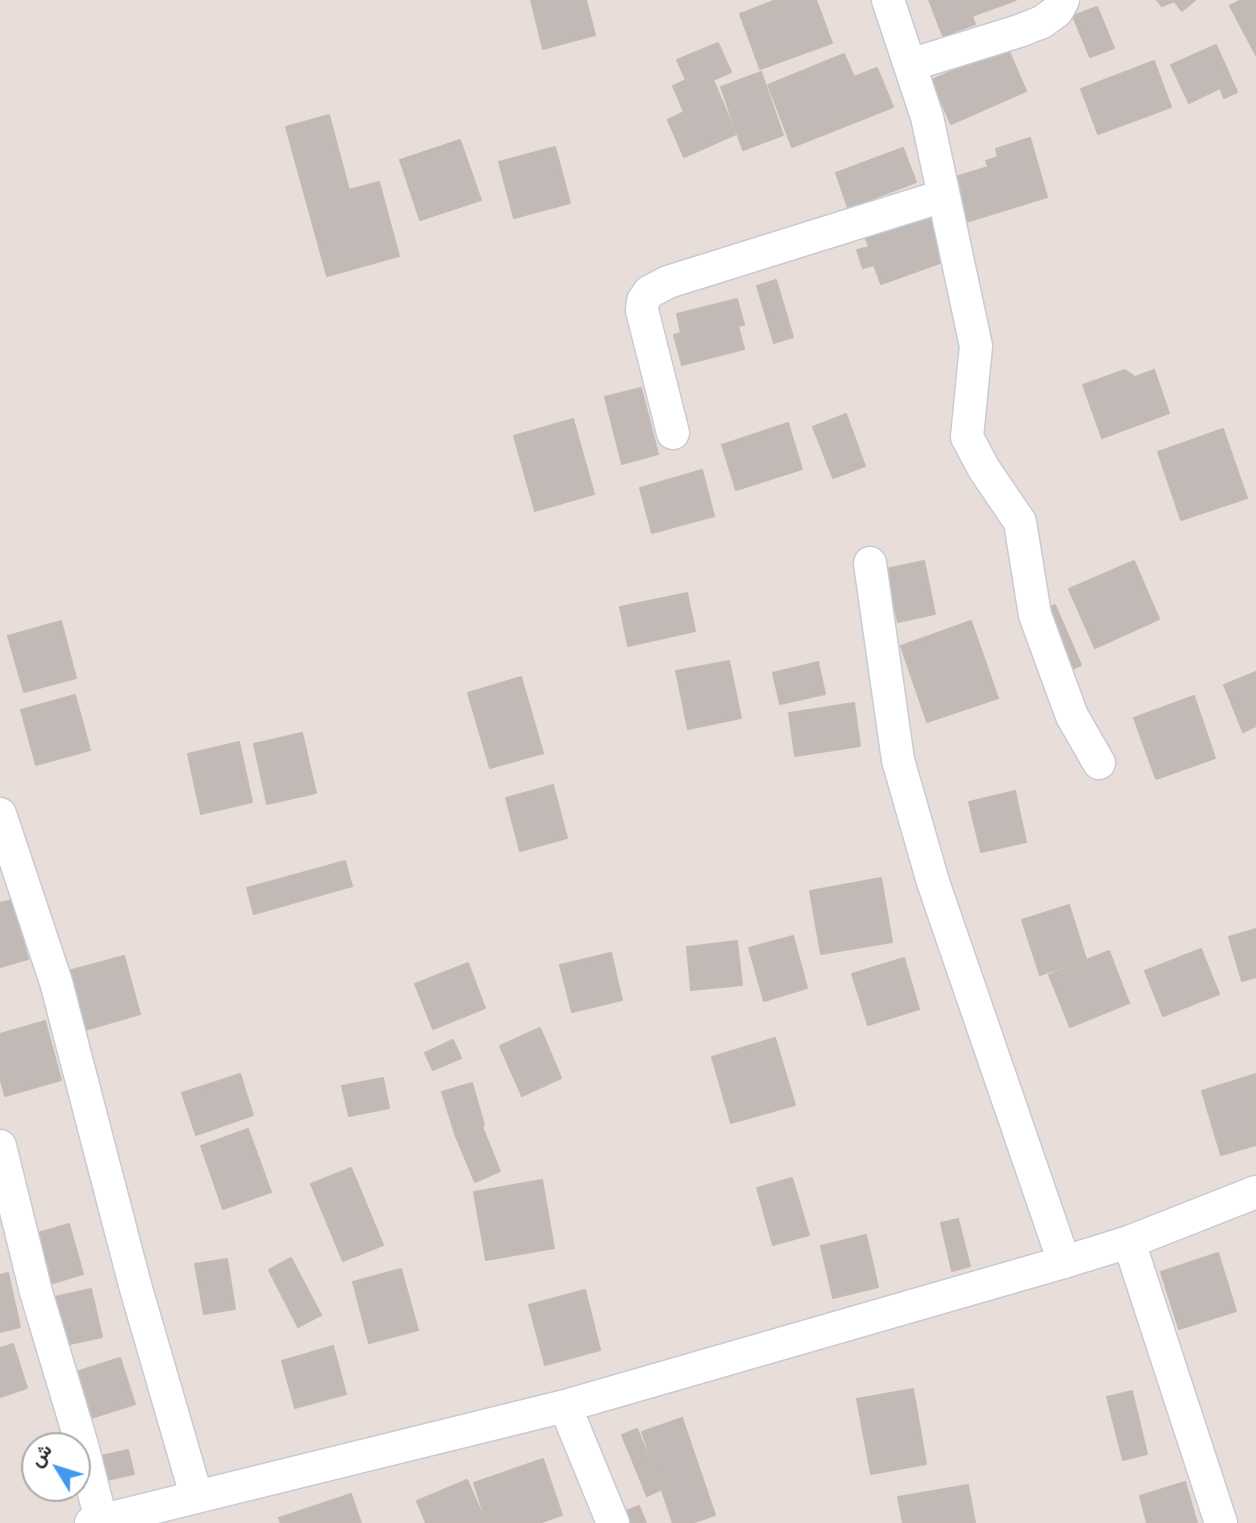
<!DOCTYPE html>
<meta charset="utf-8">
<style>
body{margin:0}
#map{position:relative;width:1256px;height:1523px;overflow:hidden;background:#e9ddd9;font-family:Roboto,Vazirmatn,sans-serif}
canvas{display:block}
.north{position:absolute;left:21px;top:1432px;width:70px;height:70px;box-sizing:border-box;background:#fff;border:2px solid #a9a9a9;border-radius:50%;rotate:308deg;font-size:19px;font-weight:700;line-height:28px;text-align:center;color:#272727}
.north::after{content:'';display:block;margin:auto;width:24px;height:32px;background:#4198ee;clip-path:polygon(50% 0,100% 100%,50% 72%,0 100%)}
</style>
<div id="map">
<canvas width="1256" height="1523"></canvas>
<div class="north">ش</div>
</div>
<script>
const ctx = document.querySelector('canvas').getContext('2d');
ctx.lineJoin = 'round';
function fillPath(path, color) {
  ctx.fillStyle = color;
  ctx.fill(path, 'evenodd');
}
function poly(rows) {
  const path = new Path2D();
  for (const r of rows) {
    path.moveTo(r[0], r[1]);
    for (let i = 2; i < r.length; i += 2) path.lineTo(r[i], r[i + 1]);
  }
  return path;
}
function strokePath(path, color, width, dash) {
  ctx.strokeStyle = color;
  ctx.lineWidth = width;
  ctx.lineCap = dash ? 'butt' : 'round';
  ctx.setLineDash(dash || []);
  ctx.stroke(path);
}
const building = poly([
 [531,0,586,0,595,35,543,49,531,0],
 [776,0,816,0,832,43,760,69,740,14,776,0],
 [929,0,1016,0,972,16,975,24,943,36,929,0],
 [1157,0,1195,0,1182,11,1174,1,1162,6,1157,0],
 [1241,0,1256,0,1256,55,1230,6,1241,0],
 [1097,7,1114,48,1090,57,1073,16,1097,7],
 [718,43,731,72,713,80,736,134,684,157,668,120,684,112,673,86,686,80,677,60,718,43],
 [1216,45,1237,92,1224,98,1220,88,1189,103,1171,65,1216,45],
 [1007,47,1026,91,951,124,932,80,1007,47],
 [844,54,854,77,877,68,893,107,792,147,768,85,844,54],
 [1154,61,1171,107,1098,134,1081,89,1154,61],
 [761,72,783,135,743,150,721,87,761,72],
 [329,115,349,190,379,182,399,256,327,276,286,127,329,115],
 [1030,138,1047,197,963,223,949,179,988,167,986,161,998,157,996,149,1030,138],
 [460,140,481,200,420,220,400,160,460,140],
 [555,147,570,203,514,218,499,162,555,147],
 [903,148,916,182,848,208,836,173,903,148],
 [933,209,951,259,881,284,874,265,863,268,857,250,869,247,864,234,933,209],
 [776,280,793,337,774,343,757,286,776,280],
 [737,299,744,325,738,326,744,349,682,365,674,335,681,333,677,314,737,299],
 [1125,370,1135,377,1154,370,1169,413,1102,438,1083,385,1125,370],
 [641,388,658,454,622,464,605,397,641,388],
 [846,414,865,466,833,478,813,427,846,414],
 [573,419,594,494,535,511,514,436,573,419],
 [788,423,802,469,736,490,722,445,788,423],
 [1223,429,1247,498,1181,520,1158,452,1223,429],
 [702,470,714,516,652,533,640,488,702,470],
 [924,561,935,614,898,622,886,569,924,561],
 [1134,561,1159,619,1095,648,1069,589,1134,561],
 [687,593,695,631,628,646,620,607,687,593],
 [1055,605,1081,665,1053,678,1027,617,1055,605],
 [61,621,76,678,24,692,8,636,61,621],
 [971,621,998,698,927,722,901,646,971,621],
 [729,661,741,718,688,729,676,671,729,661],
 [818,662,825,694,780,704,773,673,818,662],
 [1256,672,1256,726,1243,732,1224,685,1256,672],
 [521,677,543,753,490,768,468,693,521,677],
 [75,695,90,750,36,765,21,710,75,695],
 [1194,696,1215,758,1156,779,1134,718,1194,696],
 [854,703,860,746,795,756,789,713,854,703],
 [302,733,316,793,267,804,254,744,302,733],
 [239,742,252,802,201,814,188,754,239,742],
 [553,785,567,838,520,851,506,798,553,785],
 [1015,791,1026,842,981,852,969,802,1015,791],
 [345,861,352,886,254,914,247,888,345,861],
 [881,878,892,942,821,954,810,891,881,878],
 [12,900,28,959,0,967,0,903,12,900],
 [1069,905,1086,959,1040,975,1022,920,1069,905],
 [1256,929,1256,977,1242,981,1229,937,1256,929],
 [793,936,807,988,764,1001,749,948,793,936],
 [737,941,742,985,691,990,687,947,737,941],
 [1201,949,1219,994,1163,1016,1145,971,1201,949],
 [1109,951,1129,1003,1070,1027,1049,975,1109,951],
 [611,953,622,1000,572,1012,560,965,611,953],
 [124,956,140,1014,85,1030,68,971,124,956],
 [904,958,919,1009,868,1025,852,974,904,958],
 [468,963,485,1008,433,1029,415,984,468,963],
 [45,1021,61,1080,5,1096,0,1077,0,1034,45,1021],
 [540,1028,561,1078,522,1096,500,1046,540,1028],
 [775,1038,795,1105,731,1123,712,1057,775,1038],
 [453,1040,461,1058,433,1070,425,1053,453,1040],
 [240,1074,253,1115,196,1135,182,1093,240,1074],
 [1256,1074,1256,1145,1221,1155,1202,1091,1256,1074],
 [383,1078,389,1108,349,1116,342,1086,383,1078],
 [472,1083,484,1125,455,1134,442,1092,472,1083],
 [481,1124,500,1171,475,1182,455,1134,481,1124],
 [248,1129,271,1192,223,1209,201,1146,248,1129],
 [351,1168,383,1245,343,1261,311,1184,351,1168],
 [792,1178,809,1235,773,1245,757,1188,792,1178],
 [542,1180,554,1248,486,1260,474,1192,542,1180],
 [958,1219,970,1266,952,1271,941,1223,958,1219],
 [69,1224,83,1274,43,1286,28,1236,69,1224],
 [866,1235,878,1287,833,1298,821,1246,866,1235],
 [1218,1253,1236,1311,1179,1329,1161,1272,1218,1253],
 [291,1258,321,1315,298,1327,269,1270,291,1258],
 [227,1259,235,1309,204,1314,195,1264,227,1259],
 [401,1269,418,1330,369,1343,353,1282,401,1269],
 [8,1273,20,1327,0,1332,0,1275,8,1273],
 [91,1289,102,1337,56,1347,46,1299,91,1289],
 [585,1290,600,1350,545,1365,529,1305,585,1290],
 [13,1344,27,1388,0,1397,0,1348,13,1344],
 [333,1346,346,1394,295,1408,282,1361,333,1346],
 [120,1358,135,1404,91,1418,76,1372,120,1358],
 [913,1389,926,1464,871,1474,857,1399,913,1389],
 [1132,1391,1147,1454,1123,1460,1107,1397,1132,1391],
 [682,1418,715,1515,692,1523,673,1523,642,1432,682,1418],
 [637,1429,662,1489,647,1496,622,1435,637,1429],
 [128,1450,134,1474,102,1481,97,1457,128,1450],
 [543,1459,562,1515,539,1523,487,1523,474,1483,543,1459],
 [467,1480,486,1523,426,1523,417,1501,467,1480],
 [1185,1482,1197,1523,1147,1523,1140,1496,1185,1482],
 [968,1485,975,1523,903,1523,898,1497,968,1485],
 [351,1494,361,1523,281,1523,279,1518,351,1494],
 [639,1506,646,1523,625,1523,621,1513,639,1506]
]);
fillPath(building, '#c1b9b5');
strokePath(building, '#c4b9b3', 2);
const minor = poly([
 [888,0,927,117,976,346,967,437,984,469,1020,522,1035,615,1072,716,1099,763],
 [910,65,1019,31,1042,22,1057,11,1063,0],
 [673,433,642,310,643,301,649,292,668,282,943,196],
 [870,563,898,760,933,882,1064,1262],
 [0,814,56,982,135,1285,196,1495],
 [0,1146,36,1292,82,1445,101,1520],
 [1129,1242,1221,1523],
 [565,1406,613,1523],
 [91,1523,565,1406,1064,1262,1129,1242,1256,1192]
]);
strokePath(minor, '#c5ccd5', 35);
strokePath(minor, '#fff', 32);
</script>
